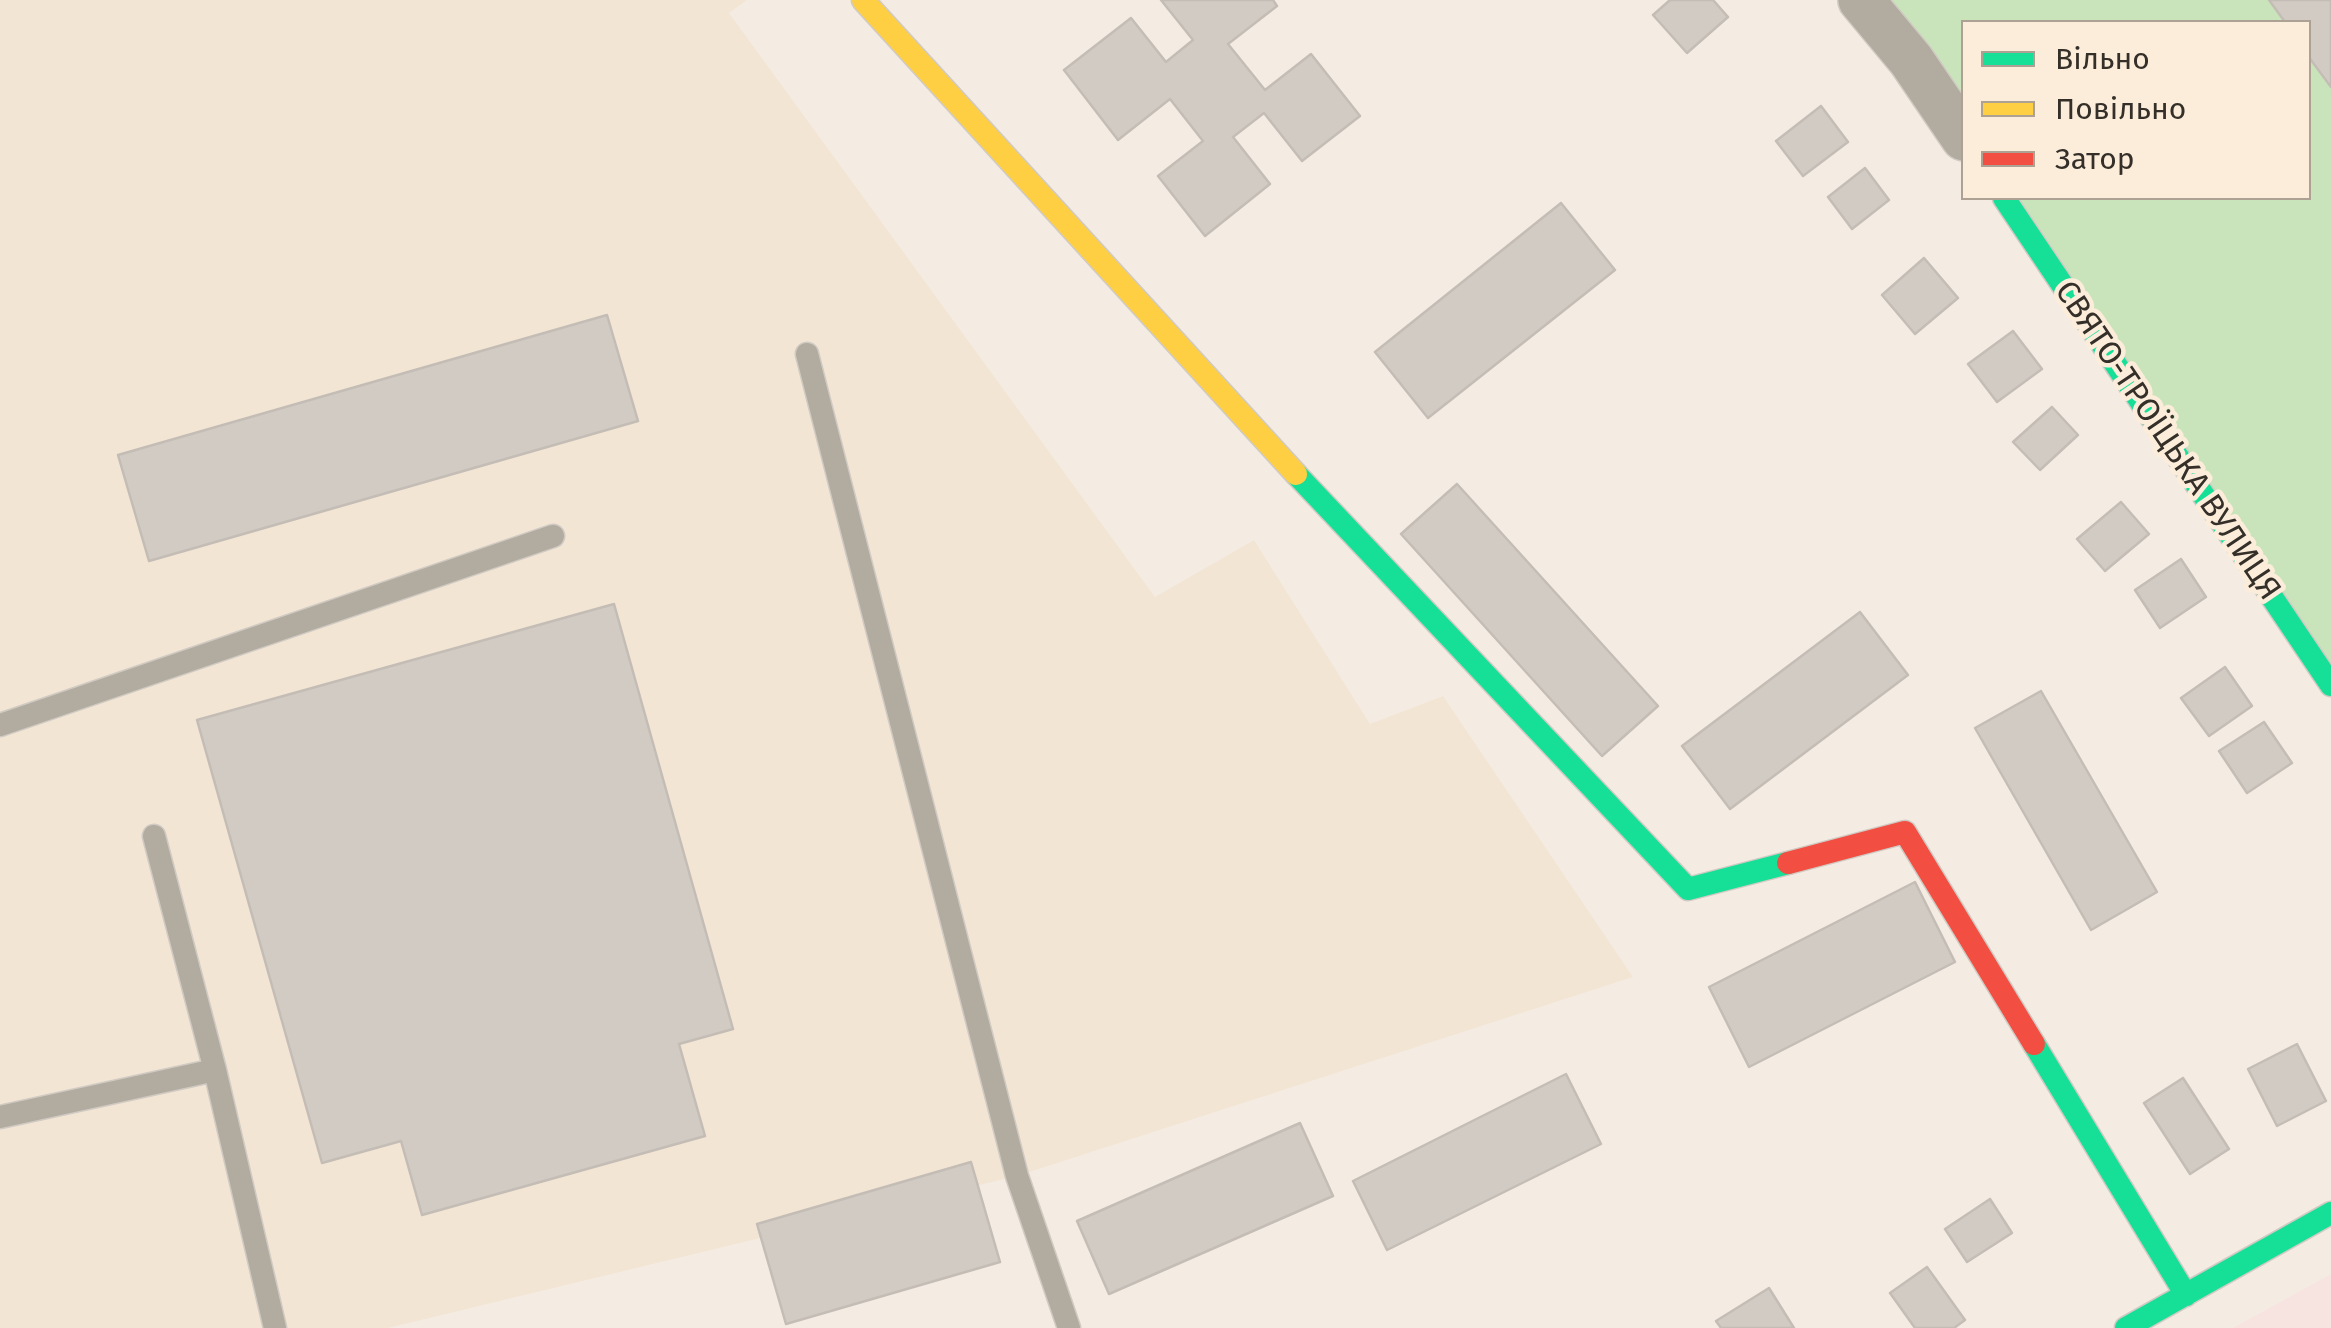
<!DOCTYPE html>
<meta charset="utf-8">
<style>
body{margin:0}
#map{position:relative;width:2331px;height:1328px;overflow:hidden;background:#f4ece3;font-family:"Fira Sans",sans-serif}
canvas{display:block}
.legend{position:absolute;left:1961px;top:20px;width:350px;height:180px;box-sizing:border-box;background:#fceddb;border:2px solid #aca193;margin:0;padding:12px 18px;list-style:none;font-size:30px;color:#342f28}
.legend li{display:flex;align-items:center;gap:20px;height:50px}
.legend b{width:50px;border:2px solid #aca193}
</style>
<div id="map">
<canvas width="2331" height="1328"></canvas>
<ul class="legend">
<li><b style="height:12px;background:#16e098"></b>Вільно</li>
<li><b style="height:12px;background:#ffcf43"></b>Повільно</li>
<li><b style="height:12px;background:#f24e42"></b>Затор</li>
</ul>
</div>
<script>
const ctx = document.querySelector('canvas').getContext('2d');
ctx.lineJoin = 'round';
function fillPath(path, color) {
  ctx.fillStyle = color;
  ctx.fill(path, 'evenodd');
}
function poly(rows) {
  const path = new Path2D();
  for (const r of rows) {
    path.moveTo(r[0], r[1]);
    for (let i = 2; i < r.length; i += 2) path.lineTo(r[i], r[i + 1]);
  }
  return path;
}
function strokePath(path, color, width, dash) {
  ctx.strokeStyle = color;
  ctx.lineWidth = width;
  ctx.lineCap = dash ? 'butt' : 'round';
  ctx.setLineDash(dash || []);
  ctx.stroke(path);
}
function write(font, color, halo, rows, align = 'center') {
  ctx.font = font + ' "Fira Sans",sans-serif';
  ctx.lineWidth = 9;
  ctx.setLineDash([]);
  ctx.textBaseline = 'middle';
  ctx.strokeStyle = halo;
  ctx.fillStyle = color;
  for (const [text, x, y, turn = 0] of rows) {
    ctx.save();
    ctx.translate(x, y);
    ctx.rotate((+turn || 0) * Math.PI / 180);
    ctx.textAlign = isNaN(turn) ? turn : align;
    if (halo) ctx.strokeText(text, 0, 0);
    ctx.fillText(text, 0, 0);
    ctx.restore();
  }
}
fillPath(poly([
 [0,0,747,0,729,13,1155,597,1254,540,1370,724,1443,696,1633,977,1017,1176,388,1328,0,1328]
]), '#f3e5d4');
fillPath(poly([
 [2331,1274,2331,1328,2233,1328]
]), '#f7e4e1');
fillPath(poly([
 [1861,0,2331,0,2331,685,2004,198,2308,198,2308,22,1964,22,1963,138]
]), '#c9e4ba');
const building = poly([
 [1161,0,1273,0,1277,6,1228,44,1265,90,1311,54,1360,116,1302,161,1264,113,1233,137,1270,184,1205,236,1158,176,1203,141,1170,99,1118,140,1064,70,1131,18,1166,62,1193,40,1161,0],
 [1670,0,1713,0,1728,17,1687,53,1653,15,1670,0],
 [2269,0,2331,0,2331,87,2308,56,2308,22,2285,22,2269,0],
 [1821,106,1848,142,1803,176,1776,141,1821,106],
 [1865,168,1889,200,1852,229,1828,197,1865,168],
 [1561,203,1615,270,1428,418,1375,352,1561,203],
 [1924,258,1958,298,1915,334,1882,295,1924,258],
 [607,315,638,421,149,561,118,455,607,315],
 [2013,331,2042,369,1997,402,1968,364,2013,331],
 [2052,407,2078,435,2040,470,2013,442,2052,407],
 [1457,484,1658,706,1602,756,1401,534,1457,484],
 [2121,502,2149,534,2105,571,2077,539,2121,502],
 [2181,559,2206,597,2160,628,2135,590,2181,559],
 [614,604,733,1029,679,1044,705,1136,422,1215,401,1141,322,1163,197,720,614,604],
 [1860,612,1908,675,1730,809,1682,746,1860,612],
 [2225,667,2252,706,2209,736,2181,698,2225,667],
 [2041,691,2157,892,2091,930,1975,728,2041,691],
 [2264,722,2292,763,2247,793,2219,751,2264,722],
 [1915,882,1955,962,1749,1067,1709,987,1915,882],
 [2297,1044,2326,1101,2277,1126,2248,1069,2297,1044],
 [1566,1074,1601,1144,1387,1250,1353,1181,1566,1074],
 [2183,1078,2229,1149,2190,1174,2144,1103,2183,1078],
 [1300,1123,1333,1196,1109,1294,1077,1221,1300,1123],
 [971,1162,1000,1262,786,1324,757,1224,971,1162],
 [1990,1199,2012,1233,1967,1262,1945,1229,1990,1199],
 [1927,1267,1965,1320,1954,1328,1915,1328,1890,1293,1927,1267],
 [1769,1288,1794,1328,1721,1328,1716,1321,1769,1288]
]);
fillPath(building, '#d2cbc4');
strokePath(building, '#c4bdb6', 2.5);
const lane = poly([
 [807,354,1017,1176,1069,1328],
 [0,725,553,536],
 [154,836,215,1070,275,1328],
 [0,1117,215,1070]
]);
const street = poly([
 [1861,0,1911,60,1964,138]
]);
const fast = poly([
 [2004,198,2331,685],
 [1296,474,1688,889,1788,863],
 [2034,1044,2186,1295],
 [2126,1328,2331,1213]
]);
const slow = poly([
 [863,0,1296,474]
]);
const jam = poly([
 [1788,863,1905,832,2034,1044]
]);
strokePath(lane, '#d0cac3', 25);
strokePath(street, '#d0cac3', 48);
strokePath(fast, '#d0cac3', 25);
strokePath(slow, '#d0cac3', 25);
strokePath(jam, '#d0cac3', 25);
strokePath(lane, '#b1ac9f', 22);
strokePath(street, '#b1ac9f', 45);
strokePath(fast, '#16e098', 22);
strokePath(slow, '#ffcf43', 22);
strokePath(jam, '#f24e42', 22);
write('32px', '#342f28', '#fceddb', [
 ["СВЯТО-ТРОЇЦЬКА ВУЛИЦЯ",2167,441,56]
]);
</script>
